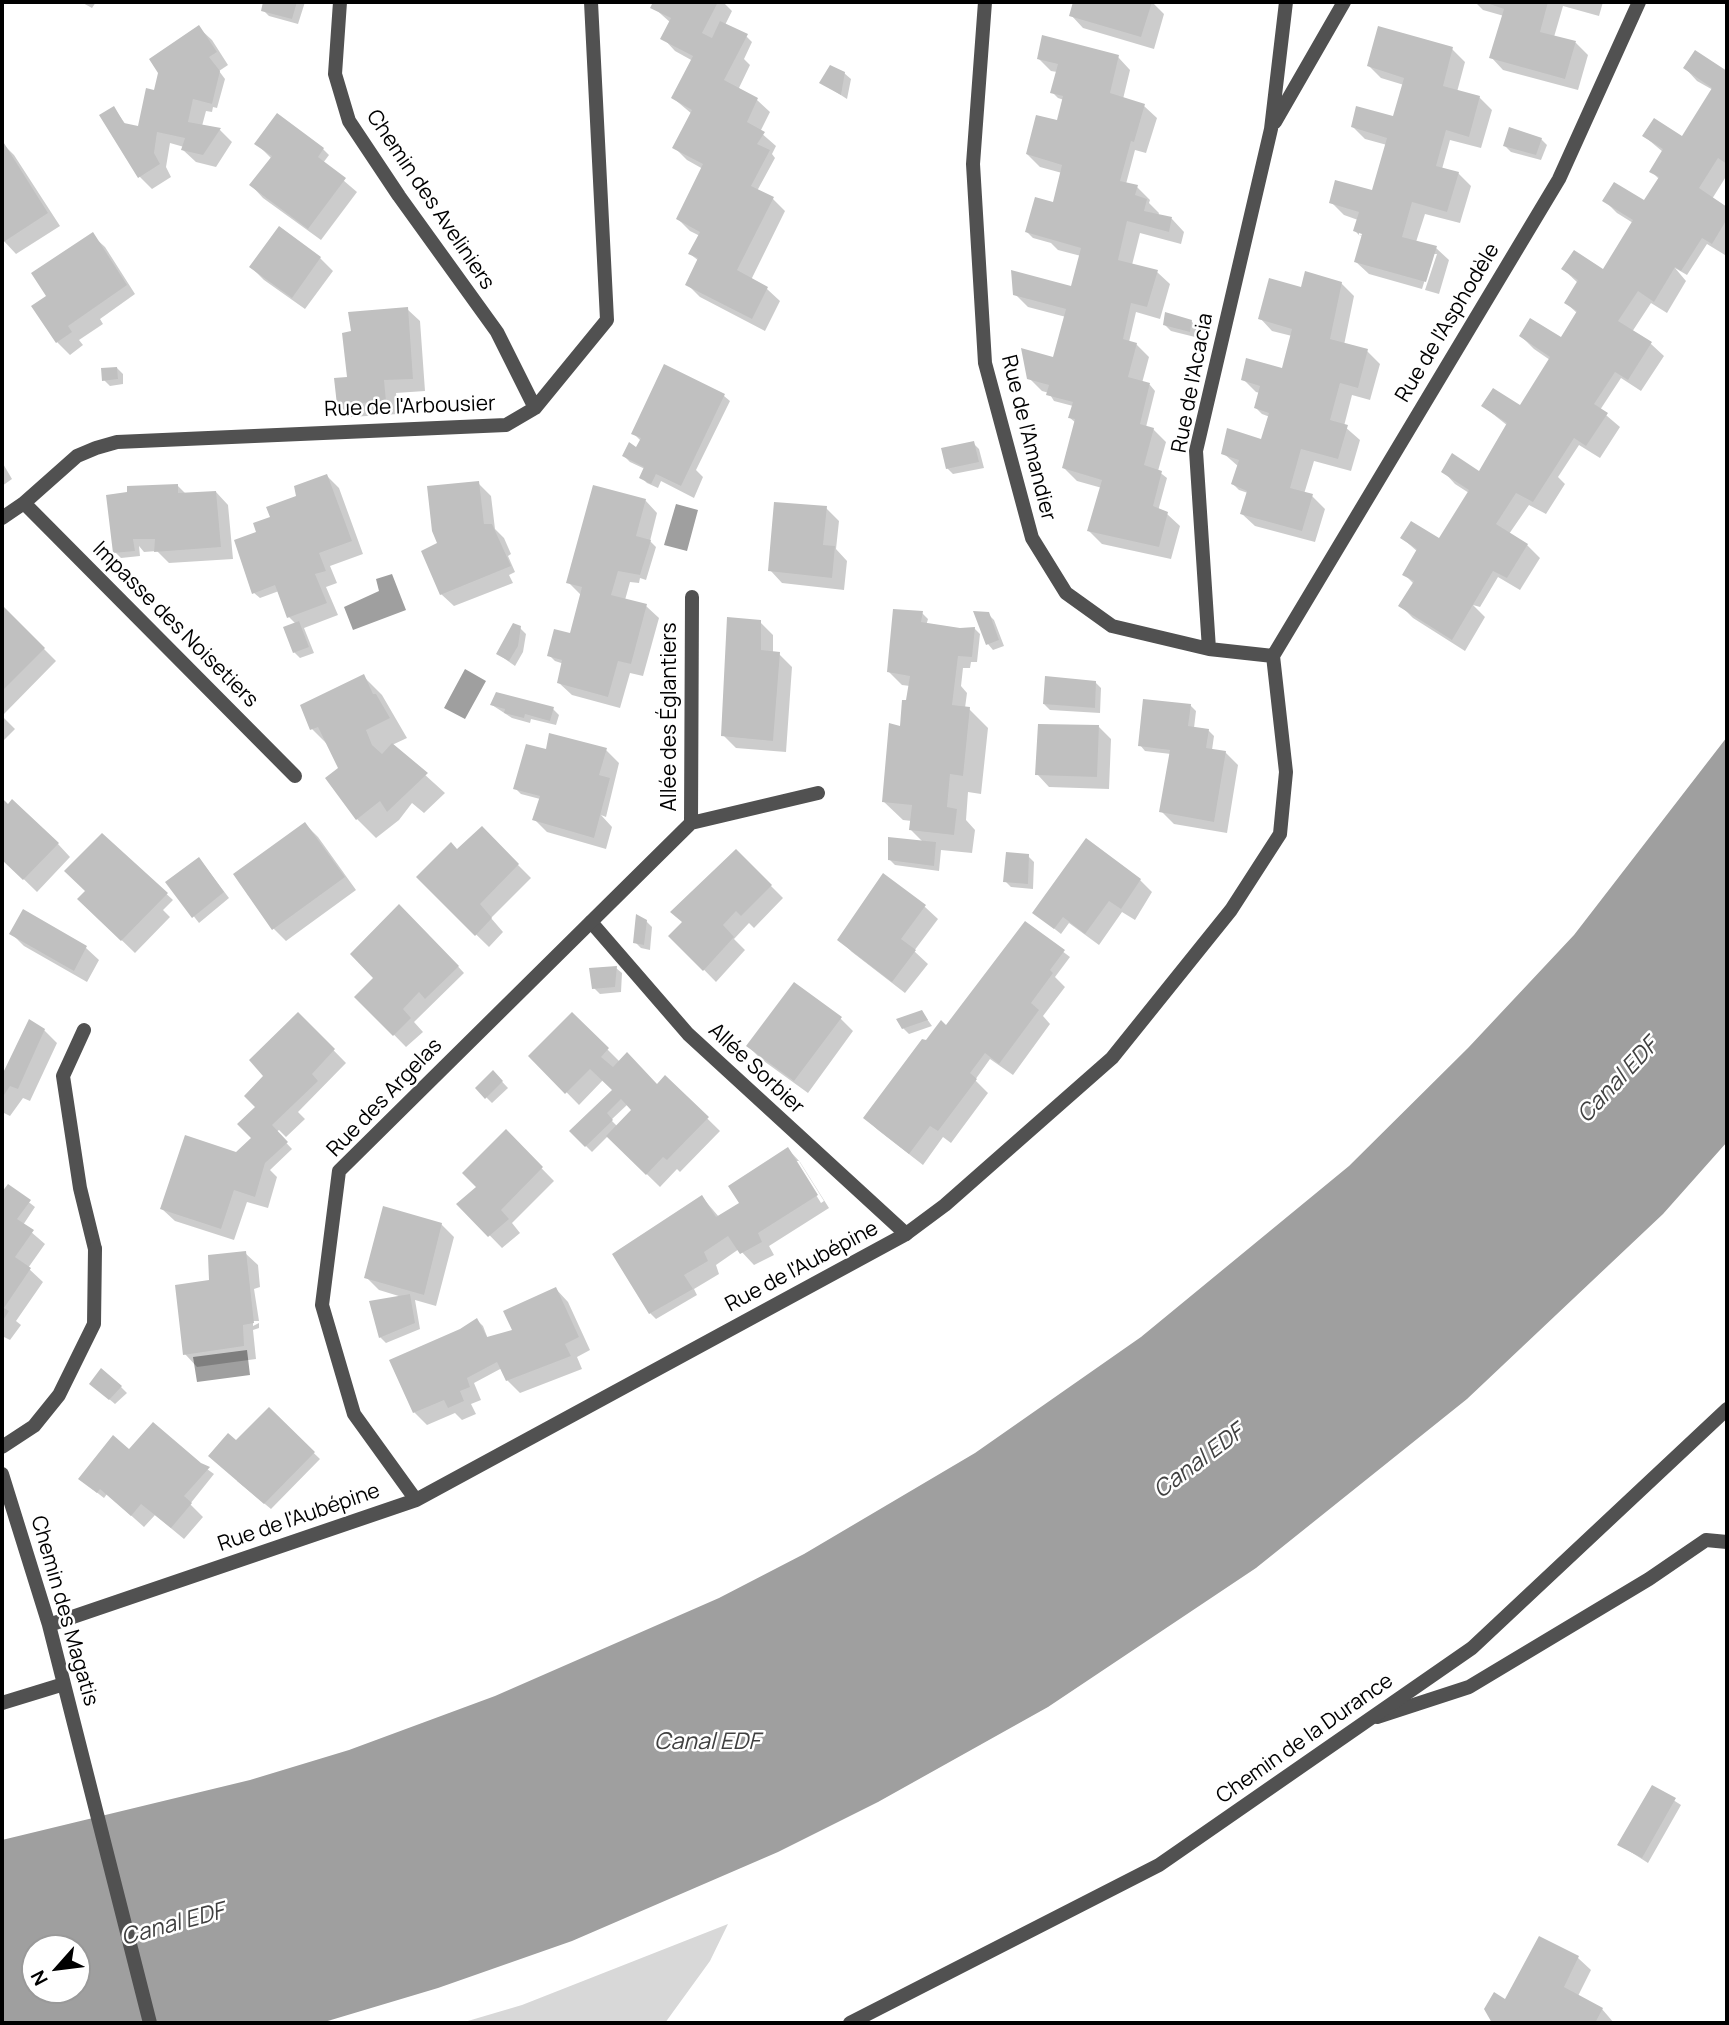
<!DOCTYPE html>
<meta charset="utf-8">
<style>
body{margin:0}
#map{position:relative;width:1729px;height:2025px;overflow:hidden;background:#fff;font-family:Manrope,sans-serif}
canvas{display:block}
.frame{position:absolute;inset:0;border:4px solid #000;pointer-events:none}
.north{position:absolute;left:21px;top:1934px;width:70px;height:70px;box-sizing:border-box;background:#fff;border:2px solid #999;border-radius:50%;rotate:242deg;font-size:19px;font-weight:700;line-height:28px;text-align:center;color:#000}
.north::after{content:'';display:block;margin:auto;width:24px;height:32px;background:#000;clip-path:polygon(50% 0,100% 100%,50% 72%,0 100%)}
</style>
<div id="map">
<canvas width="1729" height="2025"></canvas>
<div class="frame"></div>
<div class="north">N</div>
</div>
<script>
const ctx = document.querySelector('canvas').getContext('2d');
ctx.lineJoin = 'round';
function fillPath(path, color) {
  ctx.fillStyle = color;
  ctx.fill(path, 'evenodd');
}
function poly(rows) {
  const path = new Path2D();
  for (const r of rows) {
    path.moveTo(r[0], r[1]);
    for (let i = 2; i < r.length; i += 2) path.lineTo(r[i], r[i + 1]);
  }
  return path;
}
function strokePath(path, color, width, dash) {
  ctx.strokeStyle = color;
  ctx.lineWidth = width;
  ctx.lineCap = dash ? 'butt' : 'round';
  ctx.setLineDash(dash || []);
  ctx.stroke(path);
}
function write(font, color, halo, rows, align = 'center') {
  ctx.font = font + ' Manrope,sans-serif';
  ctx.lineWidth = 5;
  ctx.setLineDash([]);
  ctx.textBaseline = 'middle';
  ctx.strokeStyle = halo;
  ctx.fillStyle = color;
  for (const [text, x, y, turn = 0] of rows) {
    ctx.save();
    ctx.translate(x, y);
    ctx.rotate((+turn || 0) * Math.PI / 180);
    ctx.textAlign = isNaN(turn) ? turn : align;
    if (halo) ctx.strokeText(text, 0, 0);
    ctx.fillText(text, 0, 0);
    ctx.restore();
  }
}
fillPath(poly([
 [728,1924,710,1961,665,2023,461,2023,522,2005]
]), '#d8d8d8');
fillPath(poly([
 [676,504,698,510,687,551,664,545],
 [392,574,406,610,353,630,344,607,379,591,376,579],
 [465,669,486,681,465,719,444,708],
 [1727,737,1727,1142,1663,1214,1467,1399,1256,1568,1048,1707,878,1802,778,1852,572,1941,438,1988,321,2023,2,2023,2,1840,250,1780,349,1750,495,1696,719,1598,804,1554,975,1453,1141,1337,1349,1166,1468,1048,1574,935],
 [35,1948,77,1948,77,1990,35,1990],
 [247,1350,250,1375,197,1382,193,1357]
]), '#9f9f9f');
fillPath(poly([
 [81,2,96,2,92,8],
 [265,2,305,2,298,24,269,16,263,10],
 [655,2,723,2,732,11,725,25,746,36,752,42,744,59,750,65,738,90,757,100,770,112,760,132,776,146,772,154,775,158,757,191,773,199,785,211,751,280,767,289,780,301,765,331,700,297,687,284,699,261,690,254,700,236,690,231,678,219,703,169,687,160,674,147,692,114,673,98,693,61,675,51,663,38,671,23,653,7],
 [1074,2,1152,2,1164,14,1154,49,1083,28,1071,15],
 [1475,2,1603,2,1599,16,1563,6,1554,37,1576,43,1588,55,1578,90,1503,70,1491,57,1504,16,1483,10],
 [199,28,212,40,228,65,219,71,225,79,217,108,213,107,212,112,206,111,202,126,220,130,232,142,216,167,196,162,183,150,184,147,170,143,166,167,171,177,152,189,140,177,114,108,126,125,140,128,156,92],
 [1452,49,1465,62,1457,92,1479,97,1492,110,1481,148,1450,140,1442,169,1458,173,1471,186,1460,223,1425,214,1416,242,1436,248,1449,260,1439,294,1425,290,1437,254,1433,254,1422,289,1369,274,1356,262,1363,237,1359,235,1363,236,1363,233,1359,232,1359,235,1355,231,1358,220,1344,215,1331,202,1374,193,1387,145,1365,139,1352,126,1395,118,1404,85,1381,78,1369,66],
 [1696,52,1727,73,1727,175,1712,199,1727,209,1727,251,1725,255,1707,244,1687,275,1675,268,1686,281,1667,313,1651,303,1632,332,1651,344,1664,356,1641,391,1621,378,1600,410,1620,427,1600,458,1579,445,1558,477,1565,484,1546,514,1529,505,1509,534,1527,545,1540,558,1520,590,1498,577,1480,607,1473,605,1485,617,1465,651,1413,618,1401,606,1414,584,1404,574,1418,552,1402,538,1439,541,1469,493,1455,484,1443,471,1480,474,1508,426,1483,406,1520,408,1550,360,1534,349,1521,336,1561,340,1577,313,1566,303,1578,283,1563,269,1603,272,1633,223,1617,213,1604,200,1645,203,1659,179,1652,172,1663,152,1644,136,1683,138,1713,90,1697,81,1685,68],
 [1118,57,1130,70,1123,99,1144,106,1157,118,1146,153,1135,150,1126,184,1137,187,1150,200,1149,203,1159,213,1158,216,1172,219,1184,232,1181,244,1140,233,1132,265,1157,272,1170,284,1160,319,1136,312,1129,342,1136,344,1149,357,1142,383,1150,385,1155,391,1146,427,1153,429,1166,442,1158,471,1167,478,1158,511,1167,514,1180,526,1171,559,1102,544,1089,531,1102,488,1077,481,1064,468,1076,423,1070,418,1073,406,1054,401,1049,393,1042,391,1029,378,1055,359,1066,317,1028,307,1015,294,1072,288,1081,256,1058,250,1051,243,1033,238,1027,232,1054,204,1062,173,1040,167,1027,154,1058,122,1064,100,1058,98,1052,92,1057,72,1051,71,1038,58],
 [844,73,851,79,847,99,822,83],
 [1541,139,1547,145,1541,160,1511,152,1505,146],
 [2,143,14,155,60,226,16,254,2,239],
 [257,144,323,149,329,155,323,163,357,192,321,240,263,198,251,185,272,159],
 [280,229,320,258,333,271,305,309,264,280,251,267],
 [92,235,105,247,135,294,100,319,103,324,79,340,83,345,70,355,57,342,49,296],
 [1341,283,1354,296,1344,345,1367,351,1380,364,1370,400,1352,395,1344,426,1360,440,1351,471,1314,461,1304,494,1312,496,1325,509,1315,542,1255,526,1242,514,1248,493,1239,490,1233,484,1239,467,1223,453,1263,441,1270,417,1262,414,1256,408,1260,393,1256,392,1243,379,1283,370,1292,336,1272,331,1260,318,1302,289],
 [407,309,420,321,425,391,396,393,398,414,351,417,338,404,348,378],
 [1191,321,1197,327,1195,337,1171,331,1165,325],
 [665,366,724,396,730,401,696,470,703,477,694,498,661,481,658,488,647,483,641,477,645,469,630,462,624,456,637,450,641,441,633,433],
 [117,368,123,374,123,384,110,386,104,380],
 [973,443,979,449,984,468,953,474,947,468],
 [2,462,12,479,2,486],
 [327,476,339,488,363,554,330,566,337,583,326,587,338,615,304,628,314,653,300,658,294,652,296,624,289,617,279,591,260,598,254,593,256,534,272,518],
 [478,483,491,496,495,529,504,538,511,554,508,556,515,572,509,575,513,583,454,606,441,594,439,544],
 [177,485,186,494,216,492,228,505,233,559,169,563,157,551,144,552,139,546,140,556,121,558,115,552],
 [645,500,657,513,650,541,656,547,646,580,640,578,639,583,630,582,625,600,646,606,659,618,643,676,630,673,620,708,572,695,559,683,564,664,555,661,549,655,571,637,582,596,568,582],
 [826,508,839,521,836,549,847,561,844,590,782,583,770,570],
 [4,609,56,661,2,716,2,612],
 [922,613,928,619,926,626,960,630,974,628,980,634,977,662,971,662,970,668,963,668,961,686,967,693,965,708,969,709,988,728,981,794,968,792,966,820,975,830,972,853,941,850,939,871,895,865,889,859,923,842,911,830,912,821,903,820,883,801,902,729,910,686,902,685,889,672],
 [988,614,994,620,1004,646,993,650,988,644],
 [760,622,773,635,773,653,779,654,792,667,786,752,736,748,723,735],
 [520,628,526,634,523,652,515,666,498,654],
 [363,676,382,695,407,738,392,745,445,793,424,813,412,803,399,820,376,838,357,819,340,769,329,746,312,729],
 [1095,682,1101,688,1100,713,1050,710,1044,704],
 [492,705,553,709,559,715,556,725,531,719,530,723,512,718],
 [1190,705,1196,711,1194,728,1208,730,1214,736,1212,750,1225,752,1238,765,1227,833,1174,824,1161,811,1171,754,1145,751,1140,745],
 [2,716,15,729,4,740,2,738],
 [1099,727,1111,739,1109,789,1049,787,1037,774],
 [606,750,619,763,606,817,601,815,612,827,606,849,547,832,534,819,540,799,521,794,515,788,547,751],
 [2,801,58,844,70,857,37,892,2,858],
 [305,824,318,837,356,890,286,941,273,928],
 [482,829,531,878,491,918,503,932,489,947,450,909,458,851],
 [102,835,173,900,163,910,170,917,135,953,79,899,87,891],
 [736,851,783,898,754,928,749,923,734,939,745,950,716,982,671,936,683,923],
 [1028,856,1034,862,1033,889,1011,887,1005,881],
 [204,865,229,898,199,923,167,882],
 [884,876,925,907,938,919,914,951,928,964,905,993,852,952,839,939],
 [1140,880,1152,892,1135,920,1122,912,1099,945,1069,923,1061,934,1041,918],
 [23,912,86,948,99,960,87,982,24,946,11,933],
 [646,921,652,927,650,950,641,948,635,942],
 [1025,923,1070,957,1055,977,1065,987,1043,1016,1050,1024,1013,1075,990,1059,975,1080,988,1093,951,1143,943,1137,923,1165,878,1130,865,1118,938,1053,947,1027],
 [453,961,464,973,414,1022,423,1032,406,1047,357,997],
 [616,968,622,973,621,992,600,994,594,988],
 [922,1012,932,1026,909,1034,903,1028],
 [298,1014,346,1063,298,1112,305,1119,286,1137,279,1130,276,1132,292,1149,270,1170,277,1177,268,1208,247,1202,234,1240,175,1221,162,1209,243,1157,254,1138,257,1108,266,1076],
 [572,1014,620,1062,658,1086,665,1077,720,1131,680,1172,677,1169,660,1187,608,1136,592,1152,571,1131,614,1090,603,1080,579,1105,531,1056],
 [628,1104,633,1110,618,1127,611,1120],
 [840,1018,853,1031,808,1093,761,1059,748,1046],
 [44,1030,57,1043,30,1101,23,1098,10,1116,2,1112,2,1078],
 [493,1072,508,1088,492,1103,477,1088],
 [506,1132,554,1181,512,1223,520,1233,502,1248,459,1204,478,1187],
 [788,1149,800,1162,829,1208,769,1246,774,1255,754,1265,739,1249,716,1265,719,1274,694,1289,697,1295,656,1319,650,1313,702,1197,719,1217,741,1204],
 [795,1161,799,1161,824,1201,821,1203],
 [8,1186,35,1207,23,1225,45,1244,28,1268,43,1282,16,1321,21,1325,10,1340,2,1336,2,1195],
 [441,1224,454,1237,436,1306,415,1300,420,1329,386,1343,380,1337,402,1297,379,1290,366,1277],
 [245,1253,258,1265,260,1287,254,1289,259,1321,253,1321,253,1326,259,1323,259,1328,253,1330,256,1359,197,1367,185,1354,211,1282],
 [556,1289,568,1302,590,1350,577,1357,582,1369,520,1393,507,1380,502,1368,474,1383,481,1400,471,1404,476,1414,462,1420,455,1413,427,1425,414,1412,391,1361,461,1330,477,1320,483,1326,488,1339,515,1331],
 [121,1387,127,1393,115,1404,97,1389],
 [269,1410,320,1459,271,1509,237,1481,236,1442],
 [129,1452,200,1464,214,1474,190,1504,203,1517,184,1539,155,1515,144,1527,107,1494,104,1498,86,1484],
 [1653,1787,1681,1805,1648,1863,1620,1845],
 [1539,1938,1578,1958,1591,1970,1578,1996,1602,2009,1614,2023,1493,2022]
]), '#0003');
fillPath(poly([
 [263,2,297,2,292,19,261,11],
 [653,2,718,2,702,33,712,38,720,21,748,34,724,80,758,98,747,122,765,132,757,144,770,150,751,186,774,197,737,270,768,287,752,319,685,285,698,258,688,254,700,232,676,219,703,164,672,148,692,110,671,98,693,56,660,39,671,18,650,8],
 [1073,2,1152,2,1141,37,1069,16],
 [1484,2,1548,2,1540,32,1576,41,1565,79,1489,58,1504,9],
 [199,25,217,52,209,57,220,71,212,104,193,99,188,122,221,128,203,155,181,150,185,138,157,132,154,153,160,164,138,178,99,115,114,106,124,123,138,126,146,88,154,90,158,73,149,59],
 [1378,26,1453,47,1443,86,1480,96,1469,137,1446,130,1436,166,1459,172,1447,212,1412,202,1402,237,1437,246,1426,282,1354,262,1362,234,1353,231,1359,212,1329,203,1335,180,1372,190,1387,138,1351,127,1356,106,1393,116,1404,78,1367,66],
 [1042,35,1119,55,1110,93,1145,104,1134,142,1131,141,1120,181,1138,185,1135,195,1147,199,1144,211,1172,217,1169,232,1127,221,1118,260,1158,270,1147,307,1131,303,1123,339,1137,343,1128,377,1150,383,1140,424,1154,428,1144,465,1162,471,1153,506,1168,512,1159,547,1087,531,1102,480,1062,468,1075,419,1068,418,1073,402,1046,395,1049,385,1027,379,1021,348,1053,357,1066,309,1013,295,1011,270,1071,286,1081,248,1025,232,1035,197,1053,202,1062,165,1026,154,1036,115,1057,120,1063,96,1050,93,1058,64,1037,59],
 [1695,50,1727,71,1727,164,1718,158,1699,188,1727,207,1727,219,1712,244,1702,238,1681,271,1675,267,1654,302,1638,291,1618,321,1652,342,1628,380,1615,372,1594,404,1608,413,1586,446,1574,438,1533,502,1516,493,1496,524,1528,544,1507,578,1493,571,1452,640,1398,606,1414,581,1402,575,1417,549,1400,538,1411,521,1439,538,1469,490,1441,472,1452,453,1479,471,1507,423,1481,406,1493,388,1520,405,1550,357,1519,336,1530,318,1561,337,1577,311,1564,303,1578,280,1561,269,1574,250,1603,269,1633,220,1602,201,1614,182,1644,200,1659,177,1649,172,1663,149,1642,136,1654,118,1682,136,1712,88,1683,68],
 [830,65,845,72,841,95,819,83],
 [277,113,324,148,318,157,346,178,308,229,249,185,272,156,254,144],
 [1509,127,1542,138,1536,155,1503,146],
 [2,140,48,213,2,243],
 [279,226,321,257,292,298,249,267],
 [93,232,127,285,68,326,72,332,56,343,31,306,46,296,31,273],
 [1305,271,1342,282,1330,339,1368,349,1358,388,1340,383,1330,420,1348,425,1338,459,1301,449,1290,488,1313,494,1302,531,1240,514,1247,491,1231,484,1239,460,1221,454,1227,428,1261,439,1269,413,1254,408,1260,386,1241,380,1246,358,1282,368,1292,329,1258,319,1269,278,1301,287],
 [408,307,413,379,384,380,386,401,337,405,334,378,347,377,342,333,351,331,348,312],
 [1165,312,1192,320,1190,332,1163,325],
 [664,364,725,394,681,486,656,474,651,484,639,478,644,467,622,456,629,442,636,447,641,438,631,434],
 [117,367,118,379,102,381,101,368],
 [974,441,979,462,946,469,941,448],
 [327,474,352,541,319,553,326,571,315,574,327,603,287,618,275,585,252,594,234,540,256,532,253,523,270,517,266,507,296,496,294,486],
 [479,481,484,524,492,524,511,566,440,595,421,551,437,543,432,531,427,486],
 [178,484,178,493,216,491,221,547,154,552,155,539,133,539,135,551,113,553,106,495,127,492,127,486],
 [593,485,646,499,636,536,651,540,640,575,618,571,611,595,647,604,631,664,618,661,608,697,557,683,562,660,547,656,554,629,570,633,582,587,566,583],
 [774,502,827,506,823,545,835,546,832,578,768,571],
 [4,607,45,648,2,691,2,609],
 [893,609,923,611,921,622,960,628,975,627,972,657,958,656,952,705,970,707,963,776,950,774,947,807,957,809,954,835,909,830,912,805,882,802,889,723,900,726,902,700,906,700,910,676,887,672],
 [973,611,989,612,999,640,986,645],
 [727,617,761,620,761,650,780,652,773,741,721,736],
 [299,621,309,647,293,653,283,627],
 [513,623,521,626,518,646,509,661,496,654],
 [364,674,373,694,376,694,390,718,366,730,372,745,382,754,392,743,428,773,387,812,380,801,356,820,325,778,338,768,318,727,310,730,300,705],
 [1045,676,1096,681,1095,708,1043,704],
 [496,692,554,707,550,721,525,714,524,718,504,713,505,709,490,705],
 [1143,699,1191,704,1188,726,1209,729,1206,748,1226,751,1214,822,1159,812,1170,750,1138,746],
 [1038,724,1099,725,1097,777,1035,775],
 [549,733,607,748,599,775,610,778,594,838,532,820,540,796,513,789,526,744,546,749],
 [2,798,8,804,12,799,59,843,23,880,2,860],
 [305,822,345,877,272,930,233,874],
 [482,826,519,864,480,904,492,918,475,936,416,877,451,842,457,849],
 [102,833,168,893,121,941,77,899,85,891,64,871],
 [888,837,936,842,934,866,888,860],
 [1086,838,1141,879,1121,909,1109,901,1085,934,1063,917,1054,929,1032,913],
 [736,849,772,885,741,916,736,911,723,925,734,937,703,971,668,936,682,922,670,912],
 [1006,852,1029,854,1028,884,1003,882],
 [199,857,224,892,192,918,165,882],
 [883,873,926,905,901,939,916,950,892,982,837,940],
 [399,904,459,966,425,999,419,992,403,1009,411,1018,393,1036,354,997,373,978,350,954],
 [23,909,87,946,74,971,9,934],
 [636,914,647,920,644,945,633,943],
 [1025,921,1065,950,1050,970,1053,973,1031,1003,1039,1010,999,1064,985,1053,970,1073,977,1079,938,1131,930,1126,909,1154,863,1118,922,1039,926,1040,941,1020,946,1025],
 [617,966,615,987,592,989,589,968],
 [794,982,842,1017,794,1081,746,1046],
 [922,1010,928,1020,902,1029,896,1019],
 [298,1012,335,1049,312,1074,318,1081,272,1125,288,1142,265,1163,255,1197,234,1190,221,1229,160,1209,185,1135,236,1152,251,1138,237,1124,255,1107,244,1096,263,1076,249,1060],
 [572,1012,609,1048,601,1057,613,1067,627,1052,657,1084,665,1075,709,1117,667,1160,663,1157,646,1175,606,1136,631,1110,621,1099,607,1113,613,1120,585,1147,569,1131,612,1090,590,1069,565,1094,528,1056],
 [29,1019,45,1029,18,1089,10,1086,2,1098,2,1075],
 [493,1070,503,1081,485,1099,475,1088],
 [506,1129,543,1167,501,1210,509,1219,488,1237,456,1204,476,1187,462,1173],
 [788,1147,818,1195,758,1233,762,1242,740,1254,728,1236,704,1252,708,1261,684,1275,693,1289,649,1314,612,1254,702,1195,716,1217,739,1203,728,1186],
 [8,1184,31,1200,17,1219,34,1230,15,1257,31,1268,4,1308,9,1311,2,1322,2,1192],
 [383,1206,442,1223,424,1295,364,1278],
 [246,1251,254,1323,243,1325,244,1346,183,1355,175,1285,209,1280,208,1255],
 [556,1287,579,1337,565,1344,571,1356,506,1381,497,1362,467,1378,470,1387,460,1391,464,1401,448,1408,444,1400,413,1413,389,1360,460,1329,477,1318,487,1337,512,1330,503,1311],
 [410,1294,415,1323,379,1338,369,1301],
 [101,1368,122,1386,109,1400,89,1384],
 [269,1407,315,1452,264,1504,208,1456,228,1433,236,1440],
 [153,1422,201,1463,210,1467,184,1496,192,1503,171,1528,141,1504,131,1516,100,1489,97,1493,78,1479,113,1435,129,1449],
 [1652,1785,1676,1798,1642,1858,1617,1845],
 [1539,1936,1579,1956,1564,1987,1603,2008,1595,2023,1492,2023,1484,2009,1494,1992,1505,1999]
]), '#c0c0c0');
strokePath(poly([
 [591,922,688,1034,906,1234],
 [84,1030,63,1076,80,1188,95,1249],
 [1377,1717,1469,1687,1649,1579,1706,1540,1727,1542]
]), '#515151', 14);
strokePath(poly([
 [340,2,335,74,349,121,399,196,497,332,535,408],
 [985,2,973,164,985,363,1032,538,1066,593,1112,626,1209,649,1273,656],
 [1275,122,1344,2],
 [24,503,295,776],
 [2,518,24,503,77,456,96,448,117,442,506,425,535,408,607,320,591,2],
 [1209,649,1196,451,1271,129,1286,2],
 [1273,656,1559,179,1639,2],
 [691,823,818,793],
 [2,1447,34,1426,59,1395,94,1324,95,1249],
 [2,1474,49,1625,150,2023],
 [416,1500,354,1414,322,1305,339,1171,691,823,692,597],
 [49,1625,416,1500,906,1234,945,1205,1112,1058,1231,910,1280,834,1286,772,1273,656],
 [2,1703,64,1684],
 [850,2023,1159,1865,1472,1648,1727,1409]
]), '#515151', 14);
write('21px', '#000', '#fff', [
 ["Chemin des Aveliniers",430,200,56],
 ["Rue de l'Asphodèle",1448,323,-59],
 ["Rue de l'Acacia",1193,383,-79],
 ["Rue de l'Arbousier",410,407,-2],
 ["Rue de l'Amandier",1028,438,76],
 ["Impasse des Noisetiers",175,625,45],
 ["Allée des Églantiers",670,717,-90],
 ["Allée Sorbier",756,1069,43],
 ["Rue des Argelas",385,1098,-46],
 ["Rue de l'Aubépine",802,1267,-28],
 ["Rue de l'Aubépine",299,1518,-19],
 ["Chemin des Magatis",64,1611,74],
 ["Chemin de la Durance",1305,1739,-35]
]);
write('italic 23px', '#404040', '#fff', [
 ["Canal EDF",1618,1081,-47],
 ["Canal EDF",1199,1462,-37],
 ["Canal EDF",707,1743],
 ["Canal EDF",173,1925,-15]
]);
</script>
